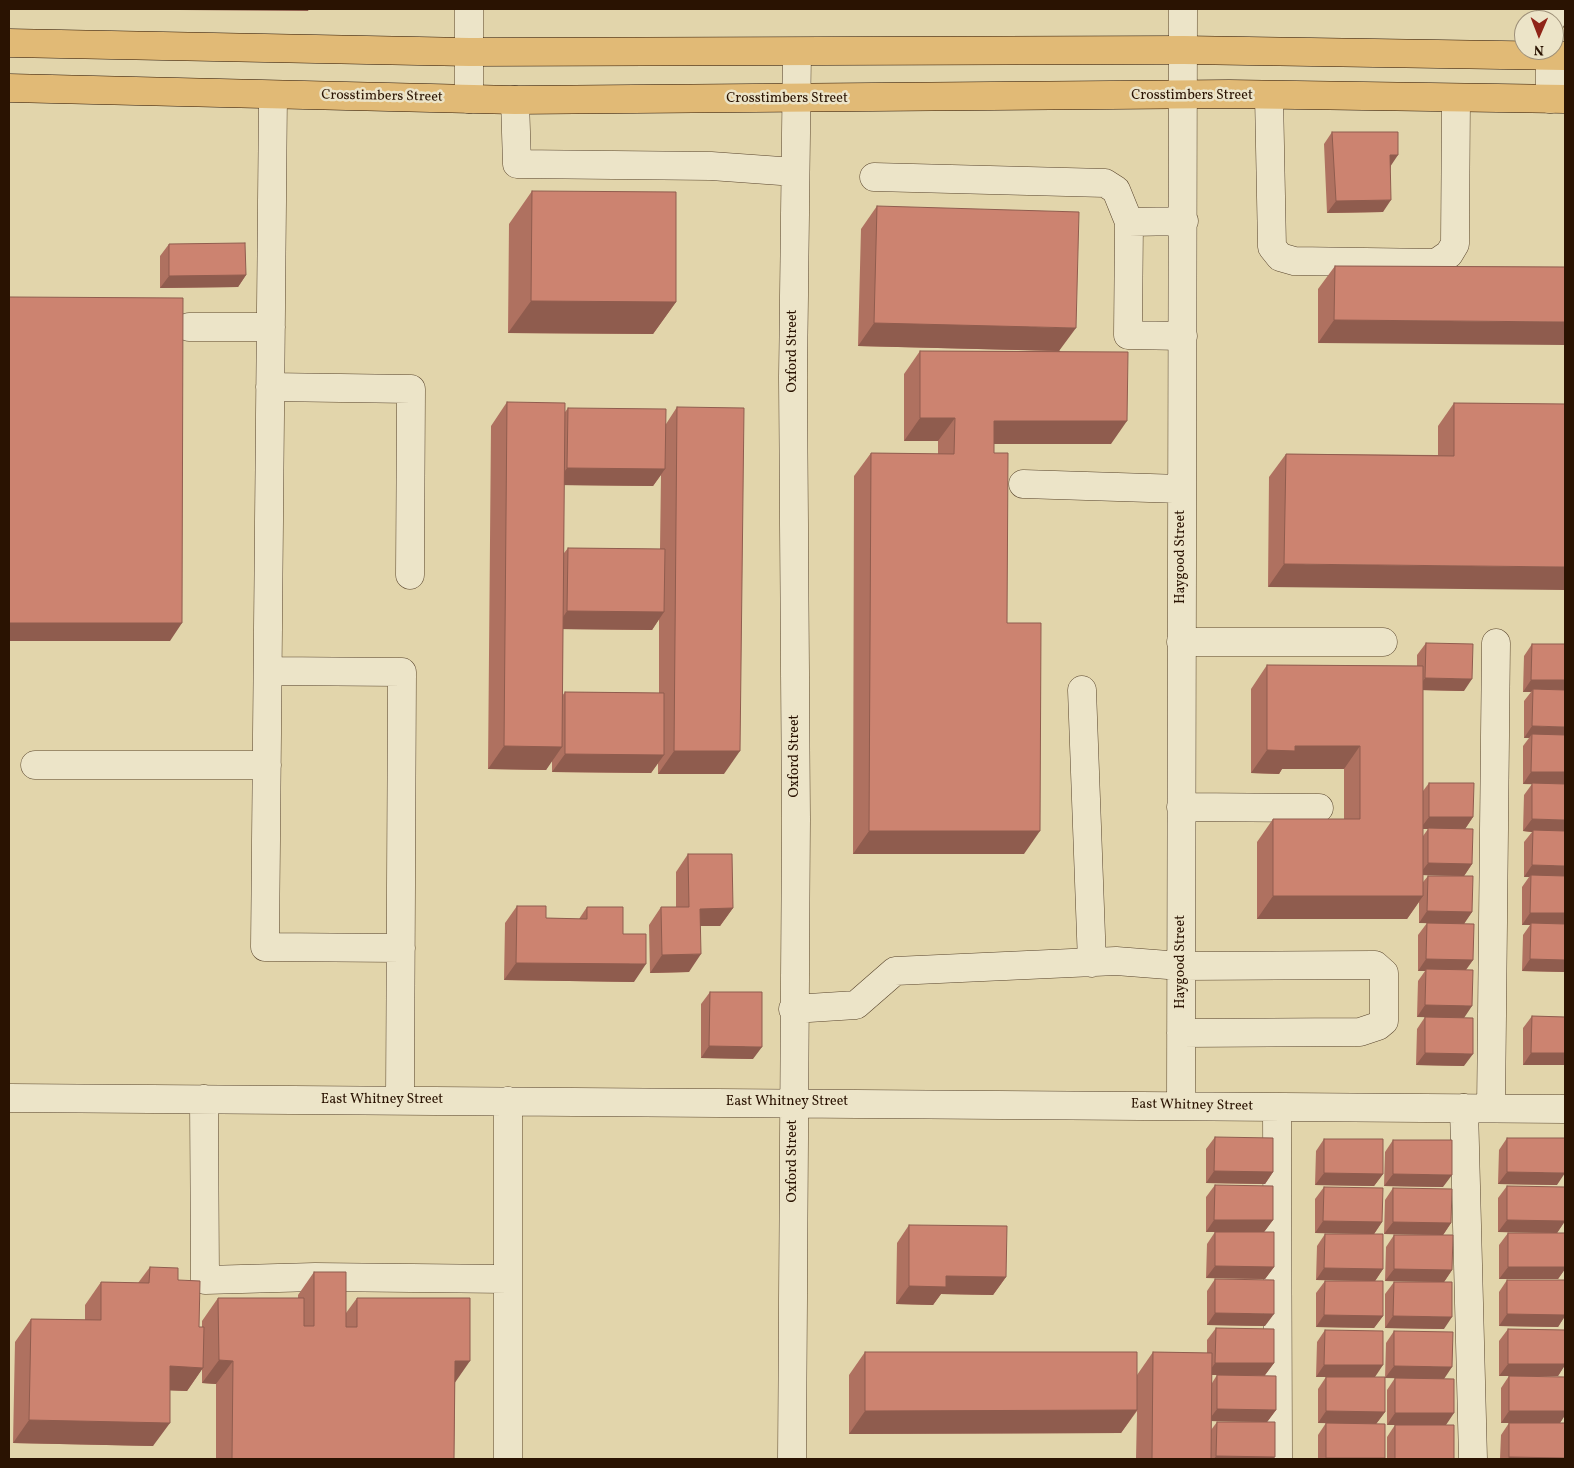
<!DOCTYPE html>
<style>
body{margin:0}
#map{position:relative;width:1574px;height:1468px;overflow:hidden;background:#e2d5ab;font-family:Vollkorn,serif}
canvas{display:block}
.frame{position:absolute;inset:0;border:10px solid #2a1302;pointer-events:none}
.north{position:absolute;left:1514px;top:10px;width:50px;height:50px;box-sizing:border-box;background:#ece4c8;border:1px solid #9e9079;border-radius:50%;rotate:181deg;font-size:14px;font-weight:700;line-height:20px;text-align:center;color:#2a1302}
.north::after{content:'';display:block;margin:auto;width:18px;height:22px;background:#8f2418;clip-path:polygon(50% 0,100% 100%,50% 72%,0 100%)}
</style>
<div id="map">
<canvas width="1574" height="1468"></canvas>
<div class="frame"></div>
<div class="north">N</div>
</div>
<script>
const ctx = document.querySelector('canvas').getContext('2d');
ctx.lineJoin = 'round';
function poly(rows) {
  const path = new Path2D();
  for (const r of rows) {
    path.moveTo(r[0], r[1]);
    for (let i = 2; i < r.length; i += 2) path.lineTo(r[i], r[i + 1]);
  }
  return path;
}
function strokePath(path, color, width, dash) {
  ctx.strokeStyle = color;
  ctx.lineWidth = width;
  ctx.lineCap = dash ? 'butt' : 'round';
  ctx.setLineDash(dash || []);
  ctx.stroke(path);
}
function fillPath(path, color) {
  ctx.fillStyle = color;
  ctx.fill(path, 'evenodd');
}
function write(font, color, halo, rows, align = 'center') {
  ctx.font = font + ' Vollkorn,serif';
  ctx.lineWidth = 5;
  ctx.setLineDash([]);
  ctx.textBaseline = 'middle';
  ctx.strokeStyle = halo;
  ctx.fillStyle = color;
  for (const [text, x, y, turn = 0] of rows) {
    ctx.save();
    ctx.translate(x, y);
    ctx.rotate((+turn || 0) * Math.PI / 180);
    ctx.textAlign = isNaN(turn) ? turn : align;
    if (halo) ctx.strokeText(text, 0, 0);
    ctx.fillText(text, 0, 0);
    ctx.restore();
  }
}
const minor = poly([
 [469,9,469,99],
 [1551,20,1551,9],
 [1550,50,1550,99],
 [273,95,265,947,401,948],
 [1269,96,1272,247,1280,257,1294,261,1436,263,1449,254,1455,244,1456,98],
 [515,100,517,164,711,166,795,172],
 [874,177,1105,183,1116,190,1129,222],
 [189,327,271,327],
 [1183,336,1128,335,1129,222,1184,221],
 [270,387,411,389,410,575],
 [1023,484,1181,489],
 [1181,642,1383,642],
 [268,671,402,672,400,1100],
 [1082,690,1092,963],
 [35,765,267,765],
 [1181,807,1319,808],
 [793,1009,856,1005,895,971,1116,961,1181,966,1375,965,1384,973,1384,1021,1378,1026,1360,1032,1181,1033],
 [9,1098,1565,1109],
 [204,1099,205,1280,315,1277,508,1279],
 [508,1101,508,1459],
 [1181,1106,1183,9],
 [1277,1107,1278,1459],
 [1464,1108,1473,1459],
 [1491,1108,1496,643],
 [792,1459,796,819,793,377,797,52]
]);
const major = poly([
 [9,43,469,52,1184,50,1565,56],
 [9,88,515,100,1229,94,1565,99]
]);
strokePath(minor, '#58442c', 29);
strokePath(major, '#2a1302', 29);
strokePath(minor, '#ece4c8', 28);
strokePath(major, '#e1ba76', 28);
fillPath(poly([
 [1332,132,1391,166,1383,212,1327,213,1324,144],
 [532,191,676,302,653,334,508,333,509,224],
 [877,206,1060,351,1111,444,994,444,994,453,1024,854,853,854,854,476,871,453,938,454,938,441,904,441,904,374,920,351,1056,351,858,346,861,229],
 [169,244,246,275,238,287,160,288,160,256],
 [1335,266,1565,267,1318,343,1318,289],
 [507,402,565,412,568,408,666,424,677,407,724,774,658,774,658,763,651,773,552,772,552,760,546,770,488,769,491,426],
 [661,475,660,549,568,548,564,553,564,485,653,486],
 [659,619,659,693,565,692,562,696,563,629,652,630],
 [1454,403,1565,404,1268,587,1269,477,1286,454,1438,455,1438,426],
 [1426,643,1464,691,1423,690,1423,791,1429,783,1473,817,1465,829,1472,864,1464,876,1423,875,1423,882,1428,876,1472,912,1464,923,1473,960,1466,970,1464,1017,1464,1066,1416,1065,1417,1029,1425,1017,1417,1017,1418,981,1425,971,1418,971,1418,935,1427,923,1419,923,1419,902,1407,919,1257,919,1257,842,1273,819,1344,819,1344,769,1282,769,1279,774,1251,773,1251,689,1267,665,1417,666,1417,655],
 [1423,829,1428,829,1423,836],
 [1532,644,1565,972,1522,971,1523,935,1530,925,1522,925,1522,887,1529,877,1524,877,1524,842,1532,832,1523,831,1524,795,1532,784,1523,784,1523,746,1529,738,1524,738,1524,701,1531,692,1523,692,1524,656],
 [688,854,733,908,720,926,700,926,689,972,650,973,649,925,661,907,676,907,676,872],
 [517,906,546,918,579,919,587,907,623,934,634,982,504,980,505,923],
 [710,992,753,1059,701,1058,701,1004],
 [1532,1016,1565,1017,1565,1065,1523,1065,1523,1028],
 [1215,1137,1273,1172,1265,1184,1206,1183,1206,1149],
 [1507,1138,1557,1185,1498,1184,1499,1150],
 [1324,1139,1383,1174,1374,1186,1315,1185,1316,1151],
 [1393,1140,1443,1187,1384,1186,1385,1152],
 [1215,1185,1273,1220,1264,1232,1274,1267,1265,1279,1206,1278,1207,1244,1215,1232,1206,1232,1206,1197],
 [1507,1186,1565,1221,1557,1233,1498,1232,1498,1198],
 [1324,1187,1382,1222,1374,1234,1315,1233,1315,1199],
 [1393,1188,1451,1223,1443,1235,1384,1234,1385,1200],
 [909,1225,1006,1277,993,1295,941,1294,933,1305,896,1304,897,1243],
 [1508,1233,1565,1233,1565,1269,1558,1279,1499,1279,1499,1245],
 [1325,1234,1383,1269,1375,1281,1316,1280,1317,1246],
 [1394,1235,1452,1270,1444,1282,1385,1281,1386,1247],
 [150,1267,178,1280,199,1327,202,1327,202,1321,218,1298,298,1298,298,1295,314,1272,346,1313,357,1298,455,1383,454,1459,216,1459,216,1384,202,1383,202,1369,187,1391,170,1390,153,1446,13,1443,15,1342,31,1319,85,1320,85,1305,101,1282,138,1283],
 [1215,1279,1265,1326,1207,1325,1207,1291],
 [1507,1280,1565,1280,1565,1316,1558,1327,1499,1326,1499,1292],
 [1325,1281,1383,1316,1374,1328,1316,1327,1316,1293],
 [1394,1282,1444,1329,1385,1328,1385,1294],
 [1216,1328,1274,1363,1265,1375,1276,1410,1267,1422,1273,1459,1136,1459,1137,1411,1121,1433,849,1434,849,1375,865,1352,1137,1375,1153,1352,1207,1353,1207,1340],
 [1212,1375,1217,1375,1212,1383],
 [1211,1421,1267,1422,1217,1422,1211,1430],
 [1508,1329,1565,1330,1565,1365,1558,1376,1499,1376,1499,1341],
 [1325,1330,1375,1377,1385,1412,1376,1424,1384,1459,1318,1459,1318,1435,1326,1423,1318,1423,1318,1389,1326,1377,1316,1377,1317,1342],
 [1394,1331,1444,1378,1446,1425,1454,1459,1387,1459,1387,1437,1395,1425,1387,1425,1387,1390,1395,1378,1385,1378,1386,1343],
 [1509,1376,1565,1377,1565,1415,1560,1423,1565,1459,1500,1459,1501,1435,1509,1423,1501,1423,1501,1388]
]), '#af7160');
fillPath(poly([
 [180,9,309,9,308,11,179,10],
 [1390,155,1398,155,1390,167],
 [1391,200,1383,212,1327,213,1336,201],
 [246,275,238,287,160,288,169,276],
 [531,301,676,302,653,334,508,333],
 [1334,320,1565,322,1565,345,1318,343],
 [874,323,1076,328,1059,351,858,346],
 [920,418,955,418,938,441,904,441],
 [994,421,1127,421,1111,444,978,444],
 [567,468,665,469,653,486,555,485],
 [1284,564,1565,567,1565,590,1268,587],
 [567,611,664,612,652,630,555,629],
 [9,623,182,623,170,641,9,641],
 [1425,678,1472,679,1464,691,1417,690],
 [1531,680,1565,680,1565,693,1533,689,1531,692,1523,692],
 [1532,726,1565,727,1565,739,1532,734,1529,738,1524,738],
 [504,746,562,747,546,770,488,769],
 [1295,746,1360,746,1344,769,1282,769,1279,774,1251,773,1267,750],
 [674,751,740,751,724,774,658,774],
 [565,754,664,755,651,773,552,772],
 [1531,772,1565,772,1565,785,1523,784],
 [1429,817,1473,817,1465,829,1420,829],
 [1532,819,1565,820,1565,832,1533,830,1532,832,1523,831],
 [869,831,1040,831,1024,854,853,854],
 [1428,863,1472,864,1464,876,1419,875],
 [1532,865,1565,866,1565,878,1531,875,1529,877,1524,877],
 [1273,896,1423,896,1407,919,1257,919],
 [733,908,720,926,688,926,700,909],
 [1427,911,1472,912,1464,924,1419,923],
 [1530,913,1565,913,1565,925,1531,923,1530,925,1522,925],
 [701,954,689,972,650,973,662,955],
 [1426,959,1473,960,1464,972,1426,969,1425,971,1418,971],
 [1530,959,1565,960,1565,972,1522,971],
 [516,963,646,964,634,982,504,980],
 [1425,1005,1472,1006,1464,1018,1417,1017],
 [709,1046,762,1047,753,1059,701,1058],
 [1425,1053,1473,1054,1464,1066,1416,1065],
 [1531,1053,1565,1053,1565,1065,1523,1065],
 [1214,1171,1273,1172,1265,1184,1206,1183],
 [1507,1172,1565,1173,1557,1185,1498,1184],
 [1324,1173,1383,1174,1374,1186,1315,1185],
 [1393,1174,1452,1175,1443,1187,1384,1186],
 [1214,1220,1273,1220,1264,1232,1206,1232],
 [1507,1220,1565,1221,1557,1233,1498,1232],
 [1323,1221,1382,1222,1374,1234,1315,1233],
 [1393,1222,1451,1223,1443,1235,1384,1234],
 [1215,1266,1274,1267,1265,1279,1206,1278],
 [1508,1267,1565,1267,1565,1269,1558,1279,1499,1279],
 [1324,1268,1383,1269,1375,1281,1316,1280],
 [1394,1269,1452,1270,1444,1282,1385,1281],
 [946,1276,1006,1277,993,1295,941,1294,933,1305,896,1304,909,1286],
 [1215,1313,1274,1314,1265,1326,1207,1325],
 [1507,1314,1565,1315,1565,1316,1558,1327,1499,1326],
 [1324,1315,1383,1316,1374,1328,1316,1327],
 [1393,1316,1452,1317,1444,1329,1385,1328],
 [219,1360,233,1361,216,1384,202,1383],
 [455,1361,470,1361,454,1384],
 [1215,1363,1274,1363,1265,1375,1207,1375],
 [1508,1364,1565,1364,1565,1365,1558,1376,1499,1376],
 [1324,1365,1383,1365,1375,1377,1316,1377],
 [170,1366,203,1368,187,1391,154,1390],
 [1394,1366,1452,1367,1444,1379,1385,1378],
 [1217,1409,1276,1410,1267,1422,1208,1421],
 [1137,1410,1121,1433,849,1434,865,1411],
 [1326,1411,1385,1412,1376,1424,1318,1423],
 [1509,1411,1565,1411,1565,1415,1560,1423,1501,1423],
 [1395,1413,1454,1413,1446,1425,1387,1425],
 [29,1420,170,1423,153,1446,13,1443],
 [1216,1456,1275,1457,1273,1459,1214,1459],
 [1509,1457,1565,1458,1565,1459,1507,1459],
 [1326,1458,1385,1458,1384,1459,1325,1459]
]), '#8f5c4e');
const building = poly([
 [1332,132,1398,132,1398,155,1390,155,1391,200,1336,201,1332,132],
 [532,191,676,192,676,302,531,301,532,191],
 [877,206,1079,212,1076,328,874,323,877,206],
 [245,243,246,275,169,276,169,244,245,243],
 [1335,266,1565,267,1565,322,1334,320,1335,266],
 [9,297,183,298,182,623,9,623,9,297],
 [920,351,1128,352,1127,421,994,421,994,453,1008,453,1007,623,1041,623,1040,831,869,831,871,453,954,454,955,418,920,418,920,351],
 [507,402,565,403,562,747,504,746,507,402],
 [1454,403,1565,404,1565,567,1284,564,1286,454,1454,456,1454,403],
 [677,407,744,408,740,751,674,751,677,407],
 [568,408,666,409,665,469,567,468,568,408],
 [568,548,665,549,664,612,567,611,568,548],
 [1426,643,1473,644,1472,679,1425,678,1426,643],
 [1532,644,1565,644,1565,680,1531,680,1532,644],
 [1267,665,1423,666,1423,896,1273,896,1273,819,1360,819,1360,746,1295,746,1295,751,1267,750,1267,665],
 [1533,689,1565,690,1565,727,1532,726,1533,689],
 [565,692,664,693,664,755,565,754,565,692],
 [1532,734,1565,735,1565,772,1531,772,1532,734],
 [1429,783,1474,783,1473,817,1429,817,1429,783],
 [1532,783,1565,784,1565,820,1532,819,1532,783],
 [1428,828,1473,829,1472,864,1428,863,1428,828],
 [1533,830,1565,831,1565,866,1532,865,1533,830],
 [688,854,732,854,733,908,700,909,701,954,662,955,661,907,689,907,688,854],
 [1531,875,1565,876,1565,913,1530,913,1531,875],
 [1428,876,1473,876,1472,912,1427,911,1428,876],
 [517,906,546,906,546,918,587,919,587,907,623,907,623,934,646,934,646,964,516,963,517,906],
 [1427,923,1474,924,1473,960,1426,959,1427,923],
 [1531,923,1565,924,1565,960,1530,959,1531,923],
 [1426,969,1473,970,1472,1006,1425,1005,1426,969],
 [710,992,762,992,762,1047,709,1046,710,992],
 [1532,1016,1565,1017,1565,1053,1531,1053,1532,1016],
 [1425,1017,1473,1018,1473,1054,1425,1053,1425,1017],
 [1215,1137,1273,1138,1273,1172,1214,1171,1215,1137],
 [1507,1138,1565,1138,1565,1173,1507,1172,1507,1138],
 [1324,1139,1383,1139,1383,1174,1324,1173,1324,1139],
 [1393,1140,1452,1140,1452,1175,1393,1174,1393,1140],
 [1215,1185,1273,1186,1273,1220,1214,1220,1215,1185],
 [1507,1186,1565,1187,1565,1221,1507,1220,1507,1186],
 [1324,1187,1383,1188,1382,1222,1323,1221,1324,1187],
 [1393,1188,1452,1189,1451,1223,1393,1222,1393,1188],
 [909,1225,1007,1226,1006,1277,946,1276,946,1287,909,1286,909,1225],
 [1215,1232,1274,1232,1274,1267,1215,1266,1215,1232],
 [1508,1233,1565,1233,1565,1267,1508,1267,1508,1233],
 [1325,1234,1383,1234,1383,1269,1324,1268,1325,1234],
 [1394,1235,1453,1235,1452,1270,1394,1269,1394,1235],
 [150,1267,178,1268,178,1280,200,1281,199,1327,204,1327,203,1368,170,1366,170,1423,29,1420,31,1319,101,1320,101,1282,149,1283,150,1267],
 [314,1272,346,1272,346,1327,357,1327,357,1298,470,1298,470,1361,455,1361,454,1459,232,1459,233,1361,219,1360,218,1298,304,1298,304,1326,314,1326,314,1272],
 [1215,1279,1274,1280,1274,1314,1215,1313,1215,1279],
 [1507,1280,1565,1280,1565,1315,1507,1314,1507,1280],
 [1325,1281,1383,1281,1383,1316,1324,1315,1325,1281],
 [1394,1282,1452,1282,1452,1317,1393,1316,1394,1282],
 [1216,1328,1274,1329,1274,1363,1215,1363,1216,1328],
 [1508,1329,1565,1330,1565,1364,1508,1364,1508,1329],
 [1325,1330,1383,1331,1383,1365,1324,1365,1325,1330],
 [1394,1331,1453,1332,1452,1367,1394,1366,1394,1331],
 [865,1352,1137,1352,1137,1410,865,1411,865,1352],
 [1153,1352,1212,1353,1211,1459,1152,1459,1153,1352],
 [1217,1375,1276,1376,1276,1410,1217,1409,1217,1375],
 [1509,1376,1565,1377,1565,1411,1509,1411,1509,1376],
 [1326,1377,1385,1377,1385,1412,1326,1411,1326,1377],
 [1395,1378,1454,1379,1454,1413,1395,1413,1395,1378],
 [1217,1422,1275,1422,1275,1457,1216,1456,1217,1422],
 [1326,1423,1385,1424,1385,1458,1326,1458,1326,1423],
 [1509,1423,1565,1423,1565,1458,1509,1457,1509,1423],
 [1395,1425,1454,1425,1454,1459,1395,1459,1395,1425]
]);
fillPath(building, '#cc8370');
strokePath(building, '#8f5c4e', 1);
write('14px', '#2a1302', '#ece4c8', [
 ["Crosstimbers Street",1192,96],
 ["Crosstimbers Street",382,97,1],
 ["Crosstimbers Street",787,99],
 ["Oxford Street",793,351,-90],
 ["Haygood Street",1181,557,-90],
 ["Oxford Street",795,756,-90],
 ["Haygood Street",1181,962,-90],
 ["East Whitney Street",382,1100],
 ["East Whitney Street",787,1102],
 ["East Whitney Street",1192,1106,1],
 ["Oxford Street",793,1161,-90]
]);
</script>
